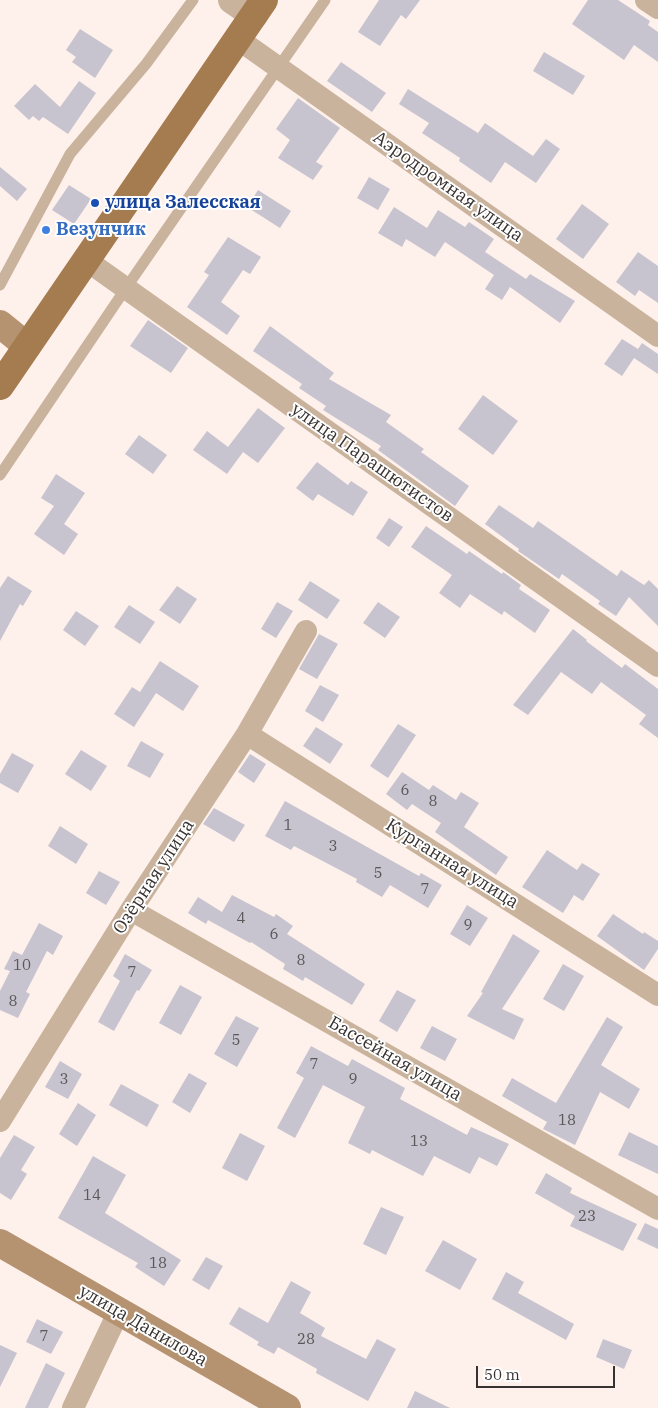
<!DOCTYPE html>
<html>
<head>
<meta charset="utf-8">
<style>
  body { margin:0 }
  #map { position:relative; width:658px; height:1408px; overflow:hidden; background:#fef0eb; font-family:"IBM Plex Serif",serif }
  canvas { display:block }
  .scale { position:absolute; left:476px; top:1366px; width:139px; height:22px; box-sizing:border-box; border:2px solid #373230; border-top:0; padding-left:6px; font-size:15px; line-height:18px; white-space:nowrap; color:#373230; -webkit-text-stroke:4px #fff; paint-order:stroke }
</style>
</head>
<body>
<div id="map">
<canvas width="658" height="1408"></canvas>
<div class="scale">50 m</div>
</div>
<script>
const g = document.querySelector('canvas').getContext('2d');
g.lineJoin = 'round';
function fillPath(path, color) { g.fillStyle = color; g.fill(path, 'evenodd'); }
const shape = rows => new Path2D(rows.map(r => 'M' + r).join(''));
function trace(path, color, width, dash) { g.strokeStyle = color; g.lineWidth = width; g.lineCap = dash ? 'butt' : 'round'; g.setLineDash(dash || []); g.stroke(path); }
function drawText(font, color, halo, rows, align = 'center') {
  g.font = font + ' "IBM Plex Serif",serif'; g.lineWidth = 4; g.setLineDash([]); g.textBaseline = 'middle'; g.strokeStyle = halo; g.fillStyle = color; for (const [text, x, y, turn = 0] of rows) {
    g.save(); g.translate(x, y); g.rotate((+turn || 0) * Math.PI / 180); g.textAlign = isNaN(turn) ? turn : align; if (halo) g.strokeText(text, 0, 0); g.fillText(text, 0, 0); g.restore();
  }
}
fillPath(shape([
  [379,0,420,0,406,19,401,15,380,46,358,32],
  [588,0,618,0,650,21,648,25,658,32,658,62,634,45,624,60,572,24],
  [80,29,113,50,95,78,72,62,76,57,66,50],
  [544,52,585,76,573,95,533,71],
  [341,62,386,93,372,112,327,81],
  [79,81,96,93,68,134,43,117,39,121,33,116,29,120,14,106,35,84,60,107],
  [408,89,478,133,485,123,533,156,546,139,560,149,536,183,505,162,491,183,459,161,460,158,422,133,429,123,399,104],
  [298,98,340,128,316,162,323,166,313,180,278,158,290,140,276,129],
  [0,167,27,189,17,201,0,186],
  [369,177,390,189,378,210,357,198],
  [69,185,91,199,74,224,52,210],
  [258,190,291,211,280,228,247,207],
  [582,204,609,224,583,259,556,239],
  [394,207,427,228,438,210,465,227,469,222,494,239,485,252,526,279,530,274,575,301,560,323,510,287,502,300,485,289,494,275,445,242,435,257,406,239,402,247,378,233],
  [228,237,261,257,250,274,243,270,221,302,240,316,227,335,187,307,209,275,204,272],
  [638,252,658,266,658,303,639,290,635,296,616,282],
  [148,320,188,348,171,373,130,346],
  [270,326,334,373,329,379,391,415,386,422,424,449,421,452,469,486,455,506,378,450,381,446,323,410,326,406,299,388,302,384,253,351],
  [622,339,638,349,642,343,658,354,658,374,634,358,622,376,604,364],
  [483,395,518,421,493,455,458,429],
  [258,408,285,428,258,463,243,452,227,474,193,450,207,431,228,447],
  [139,435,167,455,153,474,125,454],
  [317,462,348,485,351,481,368,492,353,516,318,494,313,501,296,488],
  [56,474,85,493,64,524,78,534,64,555,34,534,54,506,41,498],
  [499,505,533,528,538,521,617,576,621,570,644,585,649,580,658,589,658,626,629,597,616,616,598,604,600,601,562,574,559,579,518,551,519,549,485,524],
  [389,518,403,527,389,547,376,538],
  [426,526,467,554,469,551,502,574,503,572,521,585,519,589,550,610,535,633,504,611,502,615,470,594,460,608,439,593,452,575,411,547],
  [8,576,32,591,23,606,20,604,0,641,0,588],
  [310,581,340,600,327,619,298,600],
  [177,586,197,599,180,624,159,610],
  [277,602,293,611,276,638,261,629],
  [378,602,400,617,385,638,363,623],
  [129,605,155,622,140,644,114,627],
  [76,611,99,626,85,646,63,630],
  [573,629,587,640,586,641,622,668,625,664,658,689,658,738,639,724,646,715,601,682,592,694,561,672,528,715,513,705],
  [319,634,338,644,317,679,299,669],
  [160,661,199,686,183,711,156,693,134,727,114,714,132,687,140,692],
  [320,685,339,695,323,722,305,711],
  [398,724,416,735,388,778,370,766],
  [316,727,343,744,330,764,303,746],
  [141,741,164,754,150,778,127,766],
  [81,750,107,766,91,791,65,774],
  [12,753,34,765,18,793,0,783,0,774],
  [250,754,266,764,254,783,238,772],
  [402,772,429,790,433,785,456,800,461,792,479,803,464,827,508,857,496,875,435,832,441,823,412,804,407,810,386,794],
  [285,801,419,876,421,873,442,885,428,908,390,885,382,897,356,882,357,879,294,846,291,850,265,836],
  [214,808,245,825,234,842,203,824],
  [60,826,88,844,76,864,48,846],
  [547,850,577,870,582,863,600,874,583,901,574,895,563,913,522,887],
  [99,871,120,882,106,905,86,893],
  [232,895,274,917,276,914,293,926,287,934,365,984,352,1005,305,977,303,981,283,969,285,964,251,942,250,943,208,920,206,924,188,913,198,897,222,912],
  [467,905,488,918,470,946,450,934],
  [613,914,643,934,644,932,658,941,658,949,644,970,597,936],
  [39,923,63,936,53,955,47,951,26,992,30,994,18,1018,0,1010,0,991,10,971,4,969,13,951,22,955],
  [513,934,540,951,502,1009,524,1019,514,1040,467,1016,483,993,481,992],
  [125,954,152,970,139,991,137,990,114,1031,98,1022,120,981,113,976],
  [563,964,584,976,564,1011,543,999],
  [180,985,202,997,181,1035,159,1023],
  [397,990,416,1000,397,1032,379,1021],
  [236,1016,259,1028,237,1067,214,1054],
  [607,1017,623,1027,601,1065,640,1089,629,1109,600,1092,575,1145,543,1129,547,1122,502,1096,512,1078,556,1103],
  [432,1026,457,1039,445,1061,420,1048],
  [311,1046,348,1066,352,1059,405,1088,400,1099,467,1135,471,1127,509,1144,497,1166,479,1157,470,1174,434,1156,423,1176,372,1150,370,1154,348,1143,365,1107,323,1085,295,1138,277,1128,304,1078,296,1073],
  [60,1061,82,1074,68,1099,45,1087],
  [189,1073,207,1083,190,1113,172,1102],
  [121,1084,159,1105,147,1127,109,1105],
  [78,1103,96,1115,77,1146,59,1134],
  [629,1132,658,1146,658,1174,618,1155],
  [240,1133,265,1146,247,1181,222,1168],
  [14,1135,35,1147,21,1170,27,1174,11,1200,0,1193,0,1158],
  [93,1156,126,1175,105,1213,181,1260,164,1286,135,1267,138,1263,58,1218],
  [546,1173,572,1188,570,1193,637,1224,623,1251,570,1226,575,1216,535,1193],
  [381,1207,404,1217,386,1255,363,1244],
  [645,1223,658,1229,658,1249,637,1239],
  [443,1240,477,1259,460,1290,425,1271],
  [206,1257,223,1266,209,1290,192,1280],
  [506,1272,524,1282,518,1293,574,1324,566,1340,492,1299],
  [291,1281,311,1292,300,1313,325,1328,321,1336,366,1359,377,1339,396,1349,368,1401,316,1373,317,1369,278,1347,274,1354,257,1345,259,1342,229,1324,239,1307,268,1323],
  [37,1319,63,1332,51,1354,26,1342],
  [603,1339,632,1350,624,1369,596,1357],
  [0,1345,17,1353,0,1387],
  [46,1363,65,1373,48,1408,25,1408],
  [415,1391,450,1408,407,1408]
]), '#c7c4cf');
trace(shape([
  [0,285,70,154,146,64,193,0],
  [0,475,126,288,325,0]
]), '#cab39c', 11);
trace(shape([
  [646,0,658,8],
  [238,39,658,336],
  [86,260,658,666],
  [247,734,658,995],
  [131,910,658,1209],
  [0,1121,131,910,247,734,306,631],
  [73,1408,118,1313]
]), '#cab39c', 22);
trace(shape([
  [232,0,254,15]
]), '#cab39c', 28);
trace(shape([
  [0,324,27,346],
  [0,1243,287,1408]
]), '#b59370', 28);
trace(shape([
  [0,386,264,0]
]), '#a57b50', 28);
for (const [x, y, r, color] of [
  [95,203,5,"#1a4fb4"],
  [46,230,5,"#3f7fe0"]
]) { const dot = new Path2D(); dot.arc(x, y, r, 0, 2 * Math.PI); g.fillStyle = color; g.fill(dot); trace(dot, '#fff', 2); }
drawText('15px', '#5b5658', null, [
  ["6",405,791],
  ["8",433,802],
  ["1",288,826],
  ["3",333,847],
  ["5",378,874],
  ["7",425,890],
  ["4",241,919],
  ["9",468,926],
  ["6",274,935],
  ["8",301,961],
  ["10",22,966],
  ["7",132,973],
  ["8",13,1002],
  ["5",236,1041],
  ["7",314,1065],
  ["3",64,1080],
  ["9",353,1080],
  ["18",567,1121],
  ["13",419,1142],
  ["14",92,1196],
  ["23",587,1217],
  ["18",158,1264],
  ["7",44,1337],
  ["28",306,1340]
]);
drawText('18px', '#373230', '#fff', [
  ["Аэродромная улица",448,187,35],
  ["улица Парашютистов",372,463,35],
  ["Курганная улица",452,864,32],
  ["Озёрная улица",154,877,-57],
  ["Бассейная улица",395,1059,30],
  ["улица Данилова",143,1326,30]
]);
drawText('bold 18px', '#164399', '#fff', [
  ["улица Залесская",105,203]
], 'left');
drawText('bold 18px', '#366cbe', '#fff', [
  ["Везунчик",56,230]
], 'left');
</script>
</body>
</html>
